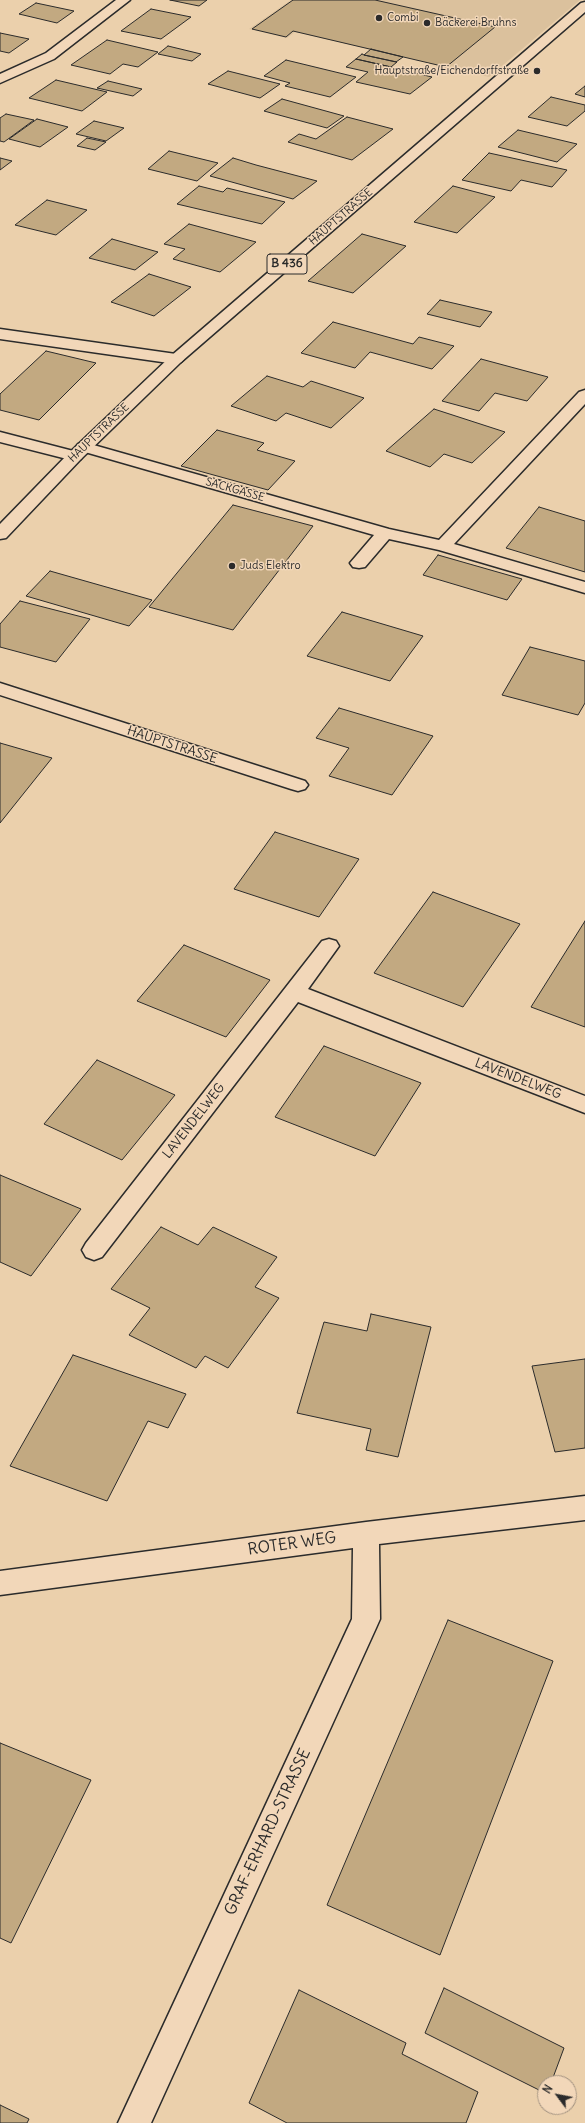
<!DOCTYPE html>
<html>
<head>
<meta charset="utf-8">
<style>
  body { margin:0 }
  #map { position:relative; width:585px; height:2123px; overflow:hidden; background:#ebd0ac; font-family:Delius,sans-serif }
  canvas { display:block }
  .north { position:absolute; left:537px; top:2075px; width:40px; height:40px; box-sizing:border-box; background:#f2d7b9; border:1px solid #a29280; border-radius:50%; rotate:302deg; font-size:11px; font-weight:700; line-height:16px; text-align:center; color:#2b2b2b }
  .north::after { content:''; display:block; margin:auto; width:14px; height:18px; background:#2b2b2b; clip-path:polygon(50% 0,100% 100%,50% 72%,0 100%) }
</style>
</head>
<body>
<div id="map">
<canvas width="585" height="2123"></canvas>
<div class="north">N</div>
</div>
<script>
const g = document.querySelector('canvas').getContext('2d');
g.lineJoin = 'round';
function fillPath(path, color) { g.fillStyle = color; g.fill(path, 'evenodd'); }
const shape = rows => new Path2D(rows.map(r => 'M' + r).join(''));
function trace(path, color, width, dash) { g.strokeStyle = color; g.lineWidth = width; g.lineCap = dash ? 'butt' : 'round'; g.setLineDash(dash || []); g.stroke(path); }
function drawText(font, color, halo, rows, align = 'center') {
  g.font = font + ' Delius,sans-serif'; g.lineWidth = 3; g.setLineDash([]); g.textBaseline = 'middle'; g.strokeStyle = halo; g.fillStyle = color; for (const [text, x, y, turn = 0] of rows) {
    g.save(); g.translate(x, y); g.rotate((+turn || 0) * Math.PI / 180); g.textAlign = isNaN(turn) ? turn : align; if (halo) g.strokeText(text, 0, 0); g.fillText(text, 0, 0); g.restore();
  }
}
fillPath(shape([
  [291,0,580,0,489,77,295,32,287,38,249,29]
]), '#dbc19d');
const building = shape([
  [170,0,207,0,199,6,170,0],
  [293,0,375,0,495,27,446,67,293,31,286,37,252,29,293,0],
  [36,3,74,11,57,23,19,14,36,3],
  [151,9,191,17,161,39,121,31,151,9],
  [0,33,29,39,9,53,0,51,0,33],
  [107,40,158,52,138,67,123,64,110,74,71,65,107,40],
  [168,46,201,54,192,61,158,54,168,46],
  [371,49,403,57,396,62,364,55,371,49],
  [362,54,364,55,397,62,391,67,356,59,362,54],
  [356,59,391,67,432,77,410,94,356,82,368,72,346,67,356,59],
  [286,60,356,77,330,97,285,86,290,83,264,76,286,60],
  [228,71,280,84,260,98,208,84,228,71],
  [56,80,107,92,82,111,29,98,56,80],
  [108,81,142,89,133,96,97,88,108,81],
  [585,86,585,97,575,94,585,86],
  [551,97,585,105,585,111,567,126,528,117,551,97],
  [282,99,344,116,327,128,264,111,282,99],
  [6,114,34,120,4,142,0,141,0,118,6,114],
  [347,117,393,129,352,160,288,142,299,134,316,139,347,117],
  [37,119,68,127,40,147,9,139,37,119],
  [94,121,124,128,106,141,76,134,94,121],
  [518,130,577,144,557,162,498,147,518,130],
  [87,138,106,142,95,150,77,146,87,138],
  [169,151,218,163,197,181,148,169,169,151],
  [489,153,567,170,552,187,521,180,511,191,462,180,489,153],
  [0,158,12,161,0,170,0,158],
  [233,158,256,165,317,181,293,199,210,176,233,158],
  [199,186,223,192,227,188,285,202,262,224,177,204,199,186],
  [453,186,495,197,457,233,414,222,453,186],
  [47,200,87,210,56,235,15,225,47,200],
  [189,224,256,242,220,272,173,259,185,249,164,244,189,224],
  [362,234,406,246,353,293,308,281,362,234],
  [112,239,158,252,135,270,89,258,112,239],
  [149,274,191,287,154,316,111,302,149,274],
  [440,300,492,312,480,327,427,314,440,300],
  [333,322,413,344,419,337,454,346,432,369,370,352,355,368,301,353,333,322],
  [46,351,96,363,39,420,0,410,0,394,46,351],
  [481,359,548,377,527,401,495,393,479,411,442,401,481,359],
  [267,376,303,387,311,381,364,398,331,428,286,413,276,421,231,406,267,376],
  [434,409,505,432,472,463,444,454,430,467,386,451,434,409],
  [217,430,264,443,257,450,295,461,268,490,181,466,217,430],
  [233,505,313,526,233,630,149,607,233,505],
  [539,507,585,521,585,572,506,548,539,507],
  [438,555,522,579,507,600,423,575,438,555],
  [50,571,152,600,129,626,26,596,50,571],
  [20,601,90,619,56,662,0,647,0,624,20,601],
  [342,612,423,636,390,681,307,656,342,612],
  [530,647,585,661,585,703,578,715,502,695,530,647],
  [339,708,433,736,392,795,329,776,349,748,316,738,339,708],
  [0,743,52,758,0,823,0,743],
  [275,832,359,859,319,917,234,889,275,832],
  [433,892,520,924,463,1007,374,973,433,892],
  [585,921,585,1027,531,1007,585,921],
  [184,945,270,980,226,1037,137,1001,184,945],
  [324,1046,421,1083,375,1156,275,1117,324,1046],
  [97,1060,175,1095,122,1160,44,1124,97,1060],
  [0,1175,81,1209,31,1276,0,1262,0,1175],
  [161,1227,198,1245,213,1227,277,1257,255,1287,279,1298,228,1368,205,1356,196,1368,129,1335,150,1308,111,1289,161,1227],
  [371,1314,431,1327,398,1457,366,1450,371,1429,297,1413,324,1322,367,1331,371,1314],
  [73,1355,186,1394,168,1428,148,1421,107,1501,10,1466,73,1355],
  [585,1359,585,1448,555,1452,532,1366,585,1359],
  [448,1620,553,1661,440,1955,327,1905,448,1620],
  [0,1743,91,1780,11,1943,0,1938,0,1743],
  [444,1988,564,2048,551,2083,545,2083,545,2093,425,2033,444,1988],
  [299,1990,406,2043,402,2054,478,2092,466,2123,287,2123,249,2103,299,1990],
  [0,2105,29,2119,27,2123,0,2123,0,2105]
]);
fillPath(building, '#c2a981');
trace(building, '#2b2b2b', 1);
const service = shape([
  [0,329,176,354,181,356,184,359,181,362,176,364,0,339,0,329],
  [0,432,81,453,83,456,81,459,75,461,0,442,0,432]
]);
const minor = shape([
  [116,0,130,0,54,59,0,83,0,74,46,53,116,0],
  [585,390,585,404,454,544,585,582,585,593,439,550,389,539,365,567,359,568,353,567,350,563,374,535,78,450,76,447,78,444,90,444,389,529,439,540,579,392,585,390],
  [0,683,305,781,308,785,305,789,298,791,291,789,0,695,0,683],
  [329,939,336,941,339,946,308,989,585,1096,585,1113,298,1002,102,1257,94,1260,86,1257,82,1250,86,1243,322,941,329,939],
  [585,1496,585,1520,379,1544,380,1619,376,1628,151,2123,118,2123,352,1619,353,1548,0,1595,0,1571,366,1522,585,1496]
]);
const primary = shape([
  [585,2,585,12,181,362,81,459,6,538,0,539,0,524,69,453,171,356,581,3,585,2]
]);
trace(service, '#2b2b2b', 3);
trace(minor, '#2b2b2b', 3);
trace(primary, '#2b2b2b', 3);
fillPath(service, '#f2d7b9');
fillPath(minor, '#f2d7b9');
fillPath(primary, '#f2d7b9');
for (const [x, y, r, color] of [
  [379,18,4,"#2b2b2b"],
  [427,23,4,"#2b2b2b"],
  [537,71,4,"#2b2b2b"],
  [232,566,4,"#2b2b2b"]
]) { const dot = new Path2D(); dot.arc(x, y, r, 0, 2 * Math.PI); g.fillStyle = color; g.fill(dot); trace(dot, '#f2d7b9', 1.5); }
drawText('11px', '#2b2b2b', '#f2d7b9', [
  ["Combi",387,18],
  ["Bäckerei Bruhns",435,23],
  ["Hauptstraße/Eichendorffstraße",529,71,"right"],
  ["Juds Elektro",240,566]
], 'left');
drawText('11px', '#2b2b2b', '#f2d7b9', [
  ["HAUPTSTRASSE",341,217,-41],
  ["HAUPTSTRASSE",99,433,-44],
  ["SACKGASSE",235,490,16]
]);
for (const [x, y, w] of [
  [287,264,40]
]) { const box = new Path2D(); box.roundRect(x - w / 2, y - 10, w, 20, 3); g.fillStyle = '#f2d7b9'; g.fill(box); trace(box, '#2b2b2b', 1); }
drawText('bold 12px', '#2b2b2b', null, [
  ["B 436",287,264]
]);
drawText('13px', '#2b2b2b', '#f2d7b9', [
  ["HAUPTSTRASSE",172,745,18],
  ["LAVENDELWEG",518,1079,21],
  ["LAVENDELWEG",194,1121,-52]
]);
drawText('16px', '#2b2b2b', '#f2d7b9', [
  ["ROTER WEG",292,1544,-8],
  ["GRAF-ERHARD-STRASSE",268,1832,-65]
]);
</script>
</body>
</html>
